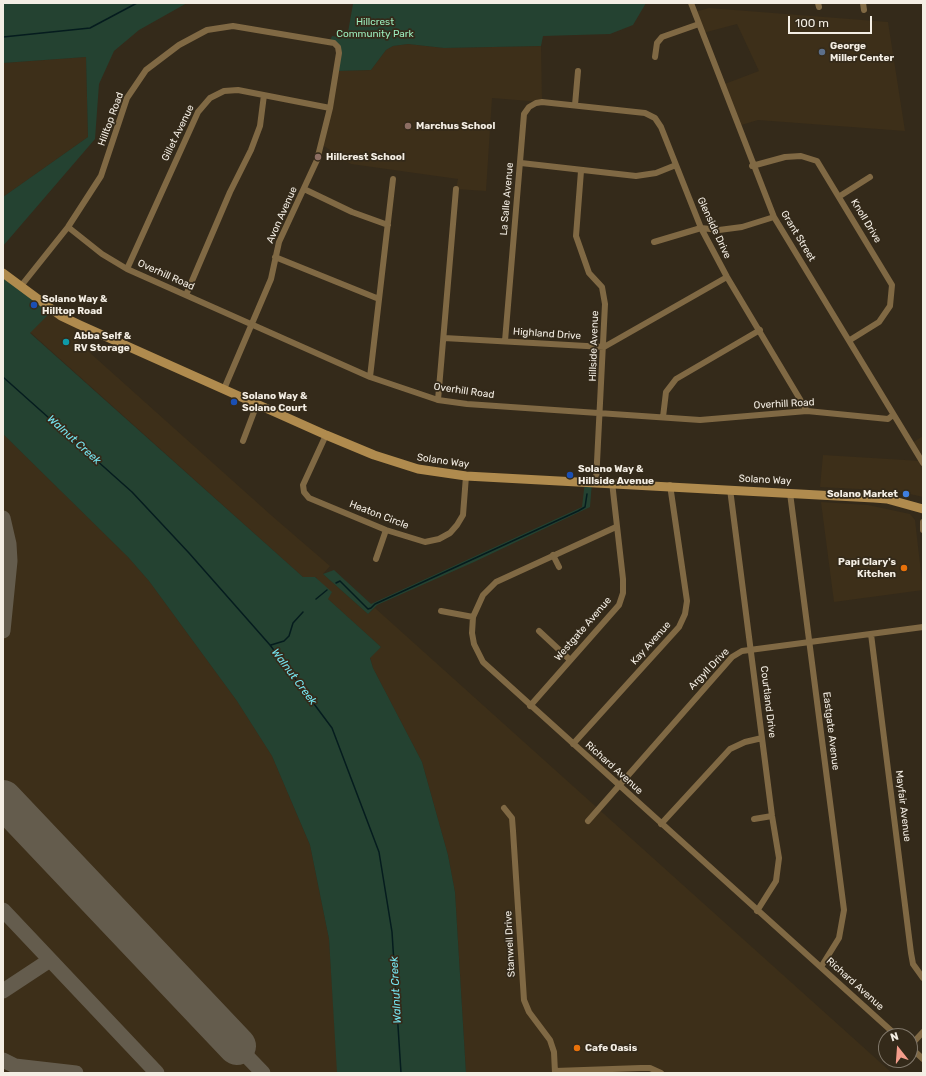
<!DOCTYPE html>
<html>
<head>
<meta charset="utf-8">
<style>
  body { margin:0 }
  #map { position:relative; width:926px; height:1076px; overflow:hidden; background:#342a1a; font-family:Rubik,sans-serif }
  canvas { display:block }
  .frame { position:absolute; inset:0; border:4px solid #f4eee4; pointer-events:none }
  .north { position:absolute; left:878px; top:1028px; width:40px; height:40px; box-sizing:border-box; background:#342a1a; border:1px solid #81786b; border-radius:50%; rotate:343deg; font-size:11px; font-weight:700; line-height:16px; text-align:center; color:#f4eee4 }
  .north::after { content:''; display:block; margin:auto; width:14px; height:18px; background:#f49d8c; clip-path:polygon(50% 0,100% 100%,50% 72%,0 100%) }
  .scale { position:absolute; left:788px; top:16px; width:84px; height:18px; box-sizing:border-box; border:2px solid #f4eee4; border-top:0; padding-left:5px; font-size:12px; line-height:14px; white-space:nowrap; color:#f4eee4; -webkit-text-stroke:3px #342a1a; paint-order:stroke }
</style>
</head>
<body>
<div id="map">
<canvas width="926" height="1076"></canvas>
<div class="frame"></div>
<div class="north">N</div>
<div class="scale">100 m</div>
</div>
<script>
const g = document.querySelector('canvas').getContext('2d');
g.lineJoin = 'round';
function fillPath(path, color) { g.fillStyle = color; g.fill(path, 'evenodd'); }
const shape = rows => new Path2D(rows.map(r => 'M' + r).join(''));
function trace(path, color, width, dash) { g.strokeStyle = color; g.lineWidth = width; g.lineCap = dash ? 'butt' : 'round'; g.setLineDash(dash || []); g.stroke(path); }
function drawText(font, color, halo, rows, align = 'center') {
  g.font = font + ' Rubik,sans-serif'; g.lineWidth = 3.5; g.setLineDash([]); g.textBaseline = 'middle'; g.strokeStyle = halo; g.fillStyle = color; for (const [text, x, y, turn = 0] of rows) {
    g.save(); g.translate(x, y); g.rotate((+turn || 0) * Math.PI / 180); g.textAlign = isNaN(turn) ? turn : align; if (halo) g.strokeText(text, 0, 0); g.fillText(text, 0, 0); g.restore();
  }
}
fillPath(shape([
  [709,8,888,22,905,131,758,120,738,126,722,85,759,71,737,24,703,33,695,12],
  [408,44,444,48,541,46,542,102,492,98,486,191,456,189,458,179,351,164,321,144,336,71,371,70,386,50,393,46],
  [86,57,88,137,3,197,3,63],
  [53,310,80,325,74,335,79,343,272,516,330,566,323,574,368,614,375,608,892,1073,466,1073,455,892,448,855,422,762,373,668,370,657,381,647,328,599,316,577,303,577,30,332],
  [3,434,128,557,149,581,237,701,272,756,310,845,329,939,338,1073,3,1073],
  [923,436,923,497,897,491,820,487,823,455,921,461,912,443],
  [821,502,868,505,910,514,915,520,923,590,834,602]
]), '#3d2f19');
fillPath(shape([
  [3,3,187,3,139,30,114,51,99,84,95,139,3,246,3,197,88,137,86,57,3,63],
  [341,3,646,3,633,25,610,34,543,36,541,46,444,48,408,44,393,46,386,50,371,70,336,71,339,53,330,41,332,36,347,38,353,4],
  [3,273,53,310,30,333,303,577,315,577,332,592,328,599,381,647,370,658,373,668,422,762,448,855,455,892,466,1073,337,1073,329,939,310,845,272,756,237,701,149,581,128,557,3,434],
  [585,481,592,482,590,507,474,562,377,605,368,614,323,574,334,570,371,604,582,507]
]), '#244231');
trace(shape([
  [3,37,90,28,137,3],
  [3,377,132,492,189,553,270,645,332,728,379,852,392,932,401,1073],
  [336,583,340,581,368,609,371,608,375,604,578,511,585,507,587,494],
  [316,599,327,590],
  [271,645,284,641,289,636,293,623,303,612]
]), '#051c1e', 1.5);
trace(shape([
  [3,518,9,544,10,561,3,631],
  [3,910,157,1073],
  [3,991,50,960],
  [237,1046,263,1073],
  [3,1060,15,1066,76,1073]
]), '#645c4d', 15);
trace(shape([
  [3,799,237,1046]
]), '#645c4d', 38);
trace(shape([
  [691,3,774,217,923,463],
  [818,3,819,7],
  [863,3,864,10],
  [655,57,657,43,662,37,699,24],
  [575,105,578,71],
  [521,163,636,176,656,173,676,165],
  [752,166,785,157,801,156,817,161,892,285,890,306,879,322,850,340],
  [581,171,576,236,589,273,602,287,605,304,596,482],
  [304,189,352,212,388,225],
  [840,196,870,177],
  [68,227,102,254,127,269,370,377,438,400,467,404,700,420,807,411,888,419,893,415],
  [654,242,701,228,719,230,742,227,774,217],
  [275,257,379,299],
  [127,269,198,112,210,98,224,91,238,90,330,108],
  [21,286,68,227,101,176,127,98,146,70,179,45,207,30,233,26,334,43,338,47,339,53,330,108,317,160,279,242,271,279,224,389],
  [186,295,230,192,251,150,260,126,264,95],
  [444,338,604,347,727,277],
  [505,341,524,114,529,107,536,103,542,102,645,113,655,118,661,127,701,228,727,277,807,411],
  [370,377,393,179],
  [438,400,456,189],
  [663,417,666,392,676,379,760,330],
  [326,435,303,485,304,492,309,498,386,530,425,542,439,539,450,533,457,525,463,515,466,476],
  [243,441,257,404],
  [730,489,772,816,779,858,776,881,757,911],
  [790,493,844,910,839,938,821,967],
  [923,522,923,530],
  [616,527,496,582,483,595,473,617,472,633,474,644,483,662,897,1036],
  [553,555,559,567],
  [376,559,386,530],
  [441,611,473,617],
  [539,631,569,659],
  [871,634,911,953,913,964,923,978],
  [530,706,619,605,623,593,623,579,612,482],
  [573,744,679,627,685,614,687,601,670,485],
  [504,808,512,818,513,831,524,1000,529,1012,550,1040,554,1052,555,1073],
  [754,819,772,816],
  [588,821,732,657,742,651,923,627],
  [661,824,730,749,745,742,762,738],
  [910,1046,923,1032],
  [910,1047,923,1059],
  [555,1071,641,1068,650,1068,661,1073]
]), '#806944', 6);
trace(shape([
  [3,273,61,316,80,325,326,435,374,455,418,469,466,476,874,498,887,499,923,509]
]), '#b08b4e', 9);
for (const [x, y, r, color] of [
  [822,52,4,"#5c6f8a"],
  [408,126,4,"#8d6e63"],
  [318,157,4,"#8d6e63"],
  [34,305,4,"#1a4fb4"],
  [66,342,4,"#0f9aa8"],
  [234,402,4,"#1a4fb4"],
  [570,475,4,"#1a4fb4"],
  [906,494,4,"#3f7fe0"],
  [904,568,4,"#e8710a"],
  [577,1048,4,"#e8710a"]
]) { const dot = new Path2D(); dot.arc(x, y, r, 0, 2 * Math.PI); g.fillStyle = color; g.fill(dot); trace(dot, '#342a1a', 1.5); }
drawText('10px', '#9becbc', '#342a1a', [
  ["Hillcrest",375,22],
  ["Community Park",375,34]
]);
drawText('bold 10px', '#f4eee4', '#342a1a', [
  ["George",830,46],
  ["Miller Center",830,58],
  ["Marchus School",416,126],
  ["Hillcrest School",326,157],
  ["Solano Way &",42,299],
  ["Hilltop Road",42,311],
  ["Abba Self &",74,336],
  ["RV Storage",74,348],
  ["Solano Way &",242,396],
  ["Solano Court",242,408],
  ["Solano Way &",578,469],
  ["Hillside Avenue",578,481],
  ["Solano Market",898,494,"right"],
  ["Papi Clary's",896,562,"right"],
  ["Kitchen",896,574,"right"],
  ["Cafe Oasis",585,1048]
], 'left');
drawText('10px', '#f4eee4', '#342a1a', [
  ["Hilltop Road",111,119,-70],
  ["Gillet Avenue",178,133,-64],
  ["La Salle Avenue",507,199,-85],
  ["Avon Avenue",282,215,-66],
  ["Knoll Drive",866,221,59],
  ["Glenside Drive",714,228,65],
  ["Grant Street",798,236,59],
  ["Overhill Road",166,275,24],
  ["Highland Drive",547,334,4],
  ["Hillside Avenue",594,346,-88],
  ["Overhill Road",464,391,8],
  ["Overhill Road",784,404,-3],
  ["Solano Way",443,461,8],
  ["Solano Way",765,480,3],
  ["Heaton Circle",379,515,21],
  ["Westgate Avenue",583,629,-49],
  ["Kay Avenue",651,643,-48],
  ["Argyll Drive",709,669,-46],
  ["Courtland Drive",768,702,83],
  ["Eastgate Avenue",831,731,83],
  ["Richard Avenue",614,768,42],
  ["Mayfair Avenue",903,806,83],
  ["Stanwell Drive",510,944,-93],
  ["Richard Avenue",855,984,42]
]);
drawText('italic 11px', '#76e6f1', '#342a1a', [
  ["Walnut Creek",74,440,42],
  ["Walnut Creek",294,677,53],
  ["Walnut Creek",396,990,-93]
]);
</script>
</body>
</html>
